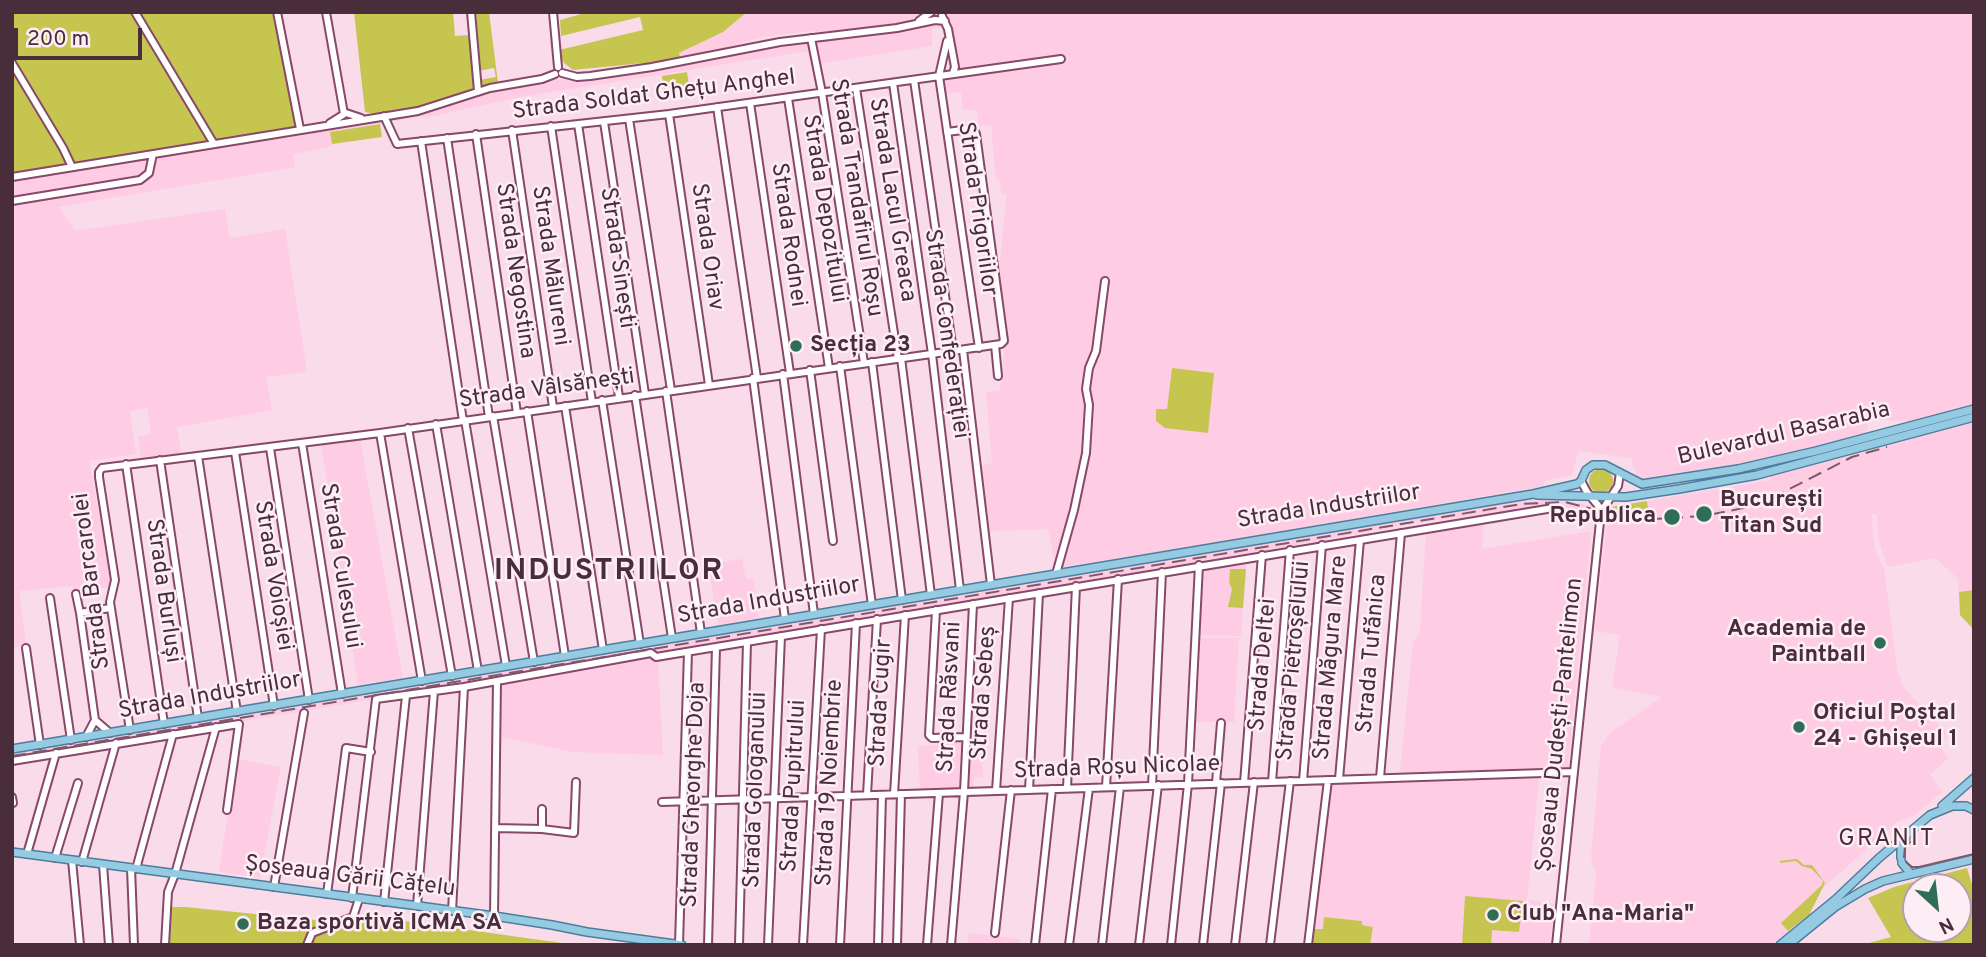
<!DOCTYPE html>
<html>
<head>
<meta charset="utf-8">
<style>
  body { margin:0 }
  #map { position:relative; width:1986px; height:957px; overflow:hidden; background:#f9dbe9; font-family:Overpass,sans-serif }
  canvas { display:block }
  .frame { position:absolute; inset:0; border:14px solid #492d3b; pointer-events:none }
  .north { position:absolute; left:1902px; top:873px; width:70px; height:70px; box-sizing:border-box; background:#fdedf4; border:2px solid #b5a0aa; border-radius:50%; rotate:153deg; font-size:19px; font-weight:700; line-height:28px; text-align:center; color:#492d3b }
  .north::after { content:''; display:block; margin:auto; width:24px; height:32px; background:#306d58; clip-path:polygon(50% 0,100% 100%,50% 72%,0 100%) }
  .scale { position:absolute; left:14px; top:28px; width:128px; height:32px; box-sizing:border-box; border:4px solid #492d3b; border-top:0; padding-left:9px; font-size:21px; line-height:24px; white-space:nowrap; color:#492d3b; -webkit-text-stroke:5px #fdedf4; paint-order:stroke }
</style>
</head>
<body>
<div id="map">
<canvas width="1986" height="957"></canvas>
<div class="frame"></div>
<div class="north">N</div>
<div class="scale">200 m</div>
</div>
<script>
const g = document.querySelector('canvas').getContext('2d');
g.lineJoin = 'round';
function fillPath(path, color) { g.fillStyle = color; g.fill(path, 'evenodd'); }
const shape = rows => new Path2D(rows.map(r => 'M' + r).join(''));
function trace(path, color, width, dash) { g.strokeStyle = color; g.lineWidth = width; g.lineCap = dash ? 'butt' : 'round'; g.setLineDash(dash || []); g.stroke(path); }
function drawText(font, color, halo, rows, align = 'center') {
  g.font = font + ' Overpass,sans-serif'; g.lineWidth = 5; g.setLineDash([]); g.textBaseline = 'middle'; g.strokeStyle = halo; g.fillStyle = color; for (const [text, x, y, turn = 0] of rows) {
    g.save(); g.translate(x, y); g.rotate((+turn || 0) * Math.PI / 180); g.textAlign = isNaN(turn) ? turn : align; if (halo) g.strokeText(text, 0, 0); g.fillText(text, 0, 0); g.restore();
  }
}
fillPath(shape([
  [747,12,1974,12,1974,404,1911,421,1869,419,1865,436,1745,464,1638,481,1631,458,1578,451,1572,475,1544,481,1543,486,1208,544,1056,568,1048,529,989,531,980,466,992,463,986,392,1000,391,1005,342,996,261,1000,260,1007,194,1002,194,999,179,996,179,991,125,978,126,977,110,962,110,961,92,946,94,945,78,959,75,952,26,932,29,932,46,811,65,808,51,520,97,425,118,422,116,331,132,332,146,293,154,295,167,58,207,75,231,225,209,230,238,285,229,307,372,266,377,272,410,177,427,181,453,141,458,138,437,151,434,147,408,130,411,136,454,89,461,112,583,109,587,74,592,72,586,19,591,26,645,12,648,12,174,365,115,367,121,426,111,477,93,503,87,615,72,641,71,822,39,817,32,810,31,762,37,681,60,679,53,723,32],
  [1974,423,1974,590,1959,592,1958,579,1936,558,1889,567,1886,564,1878,537,1877,515,1872,514,1874,542,1877,554,1884,568,1897,669,1904,688,1947,734,1941,747,1948,758,1930,775,1942,792,1913,816,1897,822,1783,924,1789,932,1772,945,1589,945,1596,873,1591,858,1601,746,1610,733,1662,697,1612,687,1620,635,1595,631,1608,513,1649,515,1647,501,1770,480,1770,475,1885,441],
  [360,439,403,678,358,685,321,443],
  [1557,499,1593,506,1594,514,1558,506,1427,521,1163,569,654,654,651,657,652,662,658,661,663,755,573,752,501,737,499,678,12,760,12,754,1427,515,1511,502],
  [1484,522,1482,549,1591,531,1568,767,1540,768,1527,900,1554,904,1550,945,1370,945,1373,927,1361,925,1361,921,1325,917,1323,930,1314,929,1332,782,1399,780,1413,642,1420,631,1426,533],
  [742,559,746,579,753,578,759,618,718,625,708,564],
  [1246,562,1241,636,1197,635,1200,568],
  [1197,638,1239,638,1234,722,1192,722],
  [967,741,967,747,982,747,983,777,974,777,974,789,920,791,918,746,941,745,941,742],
  [236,759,281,767,260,877,219,872],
  [969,933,1020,939,1020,945,968,945]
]), '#fecde4');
fillPath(shape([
  [12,12,278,12,298,126,12,174],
  [354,12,453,12,455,36,471,35,476,88,425,106,375,114,365,112],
  [473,12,489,12,498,83,481,87,479,83,479,80,496,77,494,68,478,71],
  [589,12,747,12,723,32,679,53,681,60,650,66,644,63,573,70,563,62,559,50,643,30,640,17,561,36,560,20],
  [687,72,689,85,664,89,662,76],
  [380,124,382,137,332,144,330,132],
  [1172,368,1214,373,1208,433,1165,428,1156,421,1156,409,1167,409],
  '1589 481a12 12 0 1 1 24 0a12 12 0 1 1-24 0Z',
  [1647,501,1649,516,1608,513,1611,507],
  [1230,569,1246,569,1243,608,1228,607,1232,589,1229,583],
  [1974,590,1974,630,1960,615,1959,592],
  [1797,859,1804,865,1812,865,1825,883,1809,915,1788,931,1781,923,1822,885,1823,881,1812,869,1802,866,1796,861,1780,863,1780,861],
  [1967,868,1974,891,1974,945,1862,945,1891,937,1868,898,1894,887],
  [1916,887,1958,887,1958,929,1916,929],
  [1465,896,1523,901,1519,932,1492,930,1491,945,1462,945],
  [170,907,185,907,316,920,315,929,307,934,305,945,169,945],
  [362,915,576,945,312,945,313,939,319,933,352,923],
  [1324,917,1362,921,1362,925,1373,927,1370,945,1312,945,1314,929,1323,929]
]), '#c6c550');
const minor = shape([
  [135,12,214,144],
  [277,12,300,129],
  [326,12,344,114],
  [471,12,478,91],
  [553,12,558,67],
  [942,16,948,29,955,67,953,73],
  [919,21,931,12],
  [811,38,822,93,864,363],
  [12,63,63,148,72,167],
  [562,73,577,77,590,76,652,67,780,42,897,28,935,20,945,21],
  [939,76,979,348],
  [939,76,947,41],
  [914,80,953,351],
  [893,83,932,354,960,590],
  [856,88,898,359],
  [788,98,829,368],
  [750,103,790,373],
  [717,107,757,378],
  [669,114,709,385],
  [384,116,397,144,669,114,1061,59],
  [629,119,671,390],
  [604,122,645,394],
  [330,123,346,113,361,118],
  [578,124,619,397],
  [551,126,592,402],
  [512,130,553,407],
  [476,134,517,413],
  [447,138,489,417],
  [421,141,463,421],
  [12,177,418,111,490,88,542,79,555,74],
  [12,201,140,180,149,173,153,154],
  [995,345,998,376],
  [963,350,991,585],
  [901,358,931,595],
  [872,362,902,600],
  [840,366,872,605],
  [810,370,833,541],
  [783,374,814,614],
  [753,378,785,619],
  [666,391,701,633],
  [635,395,672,638],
  [602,400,640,644],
  [565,406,603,650],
  [527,411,565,656],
  [493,416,534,662],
  [465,420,506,666],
  [436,424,478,671],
  [408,428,452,676],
  [380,433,422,681],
  [302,443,342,694],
  [270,448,309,700],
  [235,452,274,706],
  [198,456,237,712],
  [160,460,198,718],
  [126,464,164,724],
  [1581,481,1587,492,1601,509],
  [1056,574,1074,510,1086,453,1089,405,1086,389,1089,368,1096,351,1105,281],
  [76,594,80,613],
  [50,598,71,740],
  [936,610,929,735,932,738,966,737],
  [26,648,40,745],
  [95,720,110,733],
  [130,730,110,602,115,580,99,477,99,472,102,468,380,433,1001,344,1004,341,976,134,974,130,970,129,947,132],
  [86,737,95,720,80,613,110,608],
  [12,761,239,724,227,810],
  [1380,778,1401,533],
  [1339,779,1360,540],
  [1303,781,1322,545],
  [1272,782,1290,550],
  [1216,783,1221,723],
  [1244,783,1262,555],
  [1152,786,1162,572],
  [1106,787,1118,579],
  [1067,788,1076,586],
  [1029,790,1039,593],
  [996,791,1009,598],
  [894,794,905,615],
  [867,795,877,619],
  [12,797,13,803],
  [662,802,1574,772],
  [542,809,542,829],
  [495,828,542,829,574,833,576,782],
  [27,854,56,753],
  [55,858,78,783],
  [72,860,80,945],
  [82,862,116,743],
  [103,865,109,945],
  [131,868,134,945],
  [136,869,173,734],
  [274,887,304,713],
  [327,894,346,748,371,752],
  [352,898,376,699,464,687,651,653,656,657,1553,508],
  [384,902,406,696],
  [417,906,434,691],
  [452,911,464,687],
  [494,916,497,681],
  [995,933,1011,790],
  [679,944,688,652],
  [165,945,168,892,175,874,216,727],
  [307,945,312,933,353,917,359,899],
  [708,945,716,647],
  [739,945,747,642],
  [768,945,781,636],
  [803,945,821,629],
  [840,945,856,623],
  [878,945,882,795],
  [897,945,901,794],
  [927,945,939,793],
  [951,945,964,792,973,604],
  [1035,945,1052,789],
  [1069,945,1089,788],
  [1102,945,1120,787],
  [1139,945,1158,785],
  [1171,945,1188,784,1199,565],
  [1203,945,1221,783],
  [1235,945,1254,782],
  [1270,945,1290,781],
  [1308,945,1328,780],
  [1556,945,1601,512,1618,486,1620,473]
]);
const major = shape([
  [1537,495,1626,497,1679,489,1757,475,1974,417],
  [12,749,1533,494,1577,484,1581,481,1586,470,1593,465,1605,465,1642,484,1738,469,1816,451,1974,409],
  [1942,806,1974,778],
  [12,852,494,916,552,925,587,932,682,945],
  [1901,858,1901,848,1906,837],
  [1902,863,1911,874],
  [1780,945,1836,899,1879,858,1930,815,1952,806,1966,806,1974,810],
  [1788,945,1835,907,1865,889,1883,881,1974,859]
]);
trace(minor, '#874869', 10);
trace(major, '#4c7e9c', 10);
trace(minor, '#fff', 6);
trace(major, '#94cbe3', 7);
trace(shape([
  [1904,857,1905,847,1917,836],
  [1906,862,1912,867,1919,867,1974,854]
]), '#795c6a', 2);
trace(shape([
  [12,756,1521,504,1565,502,1619,516,1654,519,1704,516,1758,505,1852,457,1887,447]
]), '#795c6a', 2, [14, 7]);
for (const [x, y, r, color] of [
  [796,346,7,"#306d58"],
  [1704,514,9,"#306d58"],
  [1672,517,9,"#306d58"],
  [1880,643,7,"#306d58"],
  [1799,727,7,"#306d58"],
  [1493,915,7,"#306d58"],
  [243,924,7,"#306d58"]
]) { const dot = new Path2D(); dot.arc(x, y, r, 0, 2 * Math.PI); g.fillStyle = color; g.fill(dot); trace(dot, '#fdedf4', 2.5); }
drawText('23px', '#492d3b', '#fdedf4', [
  ["Strada Soldat Ghețu Anghel",654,96,-7],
  ["Strada Trandafirul Roșu",855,198,81],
  ["Strada Lacul Greaca",891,200,81],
  ["Strada Depozitului",823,209,81],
  ["Strada Prigoriilor",976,209,82],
  ["Strada Rodnei",787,235,82],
  ["Strada Oriav",706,247,82],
  ["Strada Sinești",616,258,82],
  ["Strada Mălureni",549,266,82],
  ["Strada Negostina",514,271,82],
  ["Strada Confederației",945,334,82],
  ["Strada Vâlsănești",547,390,-8],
  ["Bulevardul Basarabia",1784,435,-13],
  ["Strada Industriilor",1329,508,-9],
  ["Strada Culesului",339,566,81],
  ["Strada Voioșiei",272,576,81],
  ["Strada Barcarolei",93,581,-97],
  ["Strada Burluși",162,591,82],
  ["Strada Industriilor",769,602,-10],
  ["Strada Tufănica",1373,654,-85],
  ["Strada Măgura Mare",1332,658,-85],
  ["Strada Pietroșelului",1295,661,-85],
  ["Strada Deltei",1264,665,-85],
  ["Strada Sebeș",985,693,-86],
  ["Strada Industriilor",210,697,-10],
  ["Strada Răsvani",951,697,-87],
  ["Strada Cugir",882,703,-87],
  ["Șoseaua Dudești-Pantelimon",1561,725,-84],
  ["Strada Roșu Nicolae",1117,769,-2],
  ["Strada 19 Noiembrie",831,783,-87],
  ["Strada Pupitrului",795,786,-87],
  ["Strada Gologanului",757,790,-88],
  ["Strada Gheorghe Doja",695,795,-88],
  ["Șoseaua Gării Cățelu",350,878,7]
]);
drawText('bold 23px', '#492d3b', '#fdedf4', [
  ["Secția 23",810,346],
  ["București",1720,501],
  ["Titan Sud",1720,527],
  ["Republica",1656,517,"right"],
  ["Academia de",1866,630,"right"],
  ["Paintball",1866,656,"right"],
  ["Oficiul Poștal",1813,714],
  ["24 - Ghișeul 1",1813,740],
  ["Club \"Ana-Maria\"",1507,915],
  ["Baza sportivă ICMA SA",257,924]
], 'left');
g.letterSpacing = '2px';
drawText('24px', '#492d3b', '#fdedf4', [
  ["GRANIT",1887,840]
]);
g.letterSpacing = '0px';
g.letterSpacing = '2px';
drawText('bold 30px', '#492d3b', '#fdedf4', [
  ["INDUSTRIILOR",609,573]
]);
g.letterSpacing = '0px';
</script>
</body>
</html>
